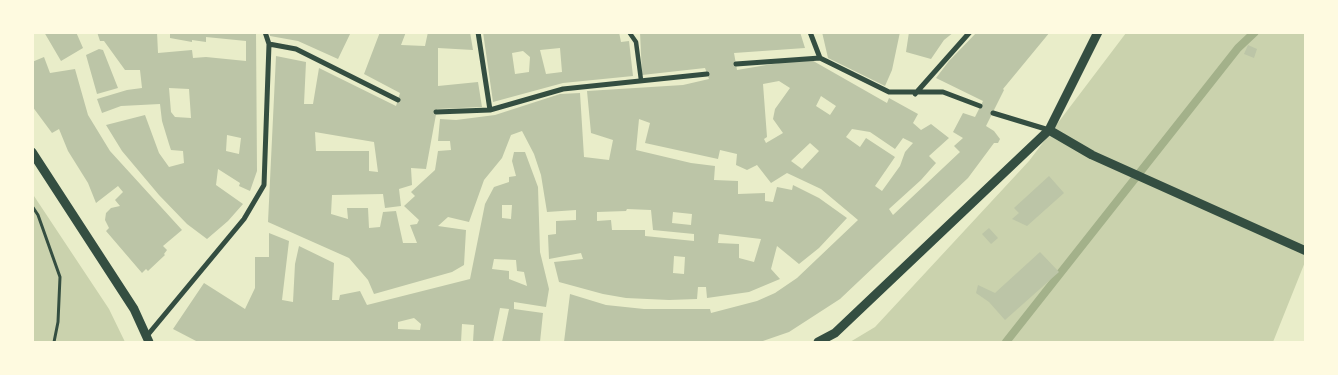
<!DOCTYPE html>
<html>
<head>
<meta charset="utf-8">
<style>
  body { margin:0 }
  #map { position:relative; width:1338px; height:375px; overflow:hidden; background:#e9edc9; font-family:Commissioner,sans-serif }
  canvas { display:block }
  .frame { position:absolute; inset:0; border:34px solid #fefae0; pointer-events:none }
</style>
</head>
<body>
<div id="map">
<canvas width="1338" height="375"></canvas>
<div class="frame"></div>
</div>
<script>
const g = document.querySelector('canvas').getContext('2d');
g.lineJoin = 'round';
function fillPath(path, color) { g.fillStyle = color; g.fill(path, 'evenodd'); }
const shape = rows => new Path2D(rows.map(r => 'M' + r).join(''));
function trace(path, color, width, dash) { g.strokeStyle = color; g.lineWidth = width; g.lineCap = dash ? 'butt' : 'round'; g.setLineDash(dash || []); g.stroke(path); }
fillPath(shape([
  [1126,33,1305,33,1305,262,1273,342,850,342,875,327,1029,161],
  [32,193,109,309,125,342,33,342]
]), '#cad2ad');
trace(shape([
  [1006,342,1238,48,1255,32]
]), '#a3b18a', 8);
fillPath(shape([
  [44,32,76,32,83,48,61,61],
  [97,32,157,32,158,53,192,50,193,58,206,57,246,61,246,41,206,37,206,42,192,40,192,42,170,38,170,32,256,32,257,171,250,191,239,186,240,183,218,169,216,185,243,204,228,221,207,239,187,224,159,195,122,151,106,125,145,115,159,153,169,167,184,163,183,151,171,150,169,144,162,121,160,104,121,106,102,113,97,99,127,90,142,88,140,70,125,70,104,41,100,41],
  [169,88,189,89,191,118,175,117,171,112],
  [227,135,241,138,239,154,226,151],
  [269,32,351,32,338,59,298,41,270,36],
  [380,32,406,32,401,45,425,46,428,32,470,32,473,50,438,48,438,86,478,82,482,107,437,109,426,169,411,168,412,185,399,189,401,206,385,208,383,194,332,195,331,214,348,219,347,208,368,208,369,228,380,227,383,212,396,211,403,243,417,243,410,225,417,224,419,220,404,206,415,196,411,192,435,170,438,151,451,150,450,141,438,141,440,119,456,120,495,115,560,94,580,93,584,157,609,160,613,140,591,133,587,91,683,85,709,79,705,68,642,75,640,32,800,32,805,48,734,53,737,70,808,58,887,103,889,98,918,114,913,123,921,130,931,124,949,138,929,156,936,163,921,180,889,209,893,215,960,152,954,146,963,138,953,132,963,113,975,117,983,101,936,78,949,61,977,32,1050,32,1003,89,1004,90,986,126,994,131,1000,139,998,143,994,143,968,178,840,299,789,332,760,342,564,342,570,294,606,305,644,309,710,309,711,313,757,301,775,293,797,278,858,220,821,189,787,173,771,183,757,165,747,170,736,165,737,154,720,150,718,159,645,143,650,123,639,119,636,150,691,163,715,166,714,180,738,181,738,194,765,193,765,201,773,202,777,187,792,190,793,185,819,198,847,218,819,248,799,264,777,246,771,269,780,279,749,292,707,298,706,287,698,287,697,299,669,300,626,298,603,294,559,282,554,262,583,259,581,253,549,259,548,235,556,234,556,221,576,220,576,210,547,212,541,175,534,154,522,131,511,135,502,158,484,180,469,222,448,217,438,226,466,230,464,265,452,272,374,294,368,280,349,258,268,222,276,56,306,62,304,104,313,104,319,68,396,106,400,93,364,74],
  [779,81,790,88,775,109,773,119,783,133,766,143,764,139,767,137,763,84],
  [821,96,836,106,830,115,816,106],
  [852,129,870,132,895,149,903,138,913,143,905,152,900,166,882,191,875,186,895,157,866,138,860,147,846,137],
  [315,132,374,142,378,172,369,171,369,151,316,151],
  [810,143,819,151,802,169,791,161],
  [627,209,651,210,653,230,694,234,694,241,645,236,645,230,612,230,611,220,597,221,597,212,626,211],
  [673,212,692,214,691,225,672,223],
  [719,234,761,239,754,262,739,258,739,244,718,243],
  [674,256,685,257,684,274,673,273],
  [483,32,619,32,621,42,629,41,633,76,563,83,493,102],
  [560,48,562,72,546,74,540,50],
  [523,51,530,57,529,72,515,74,512,53],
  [822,32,900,32,892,70,885,86,828,58],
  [909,32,954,32,944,40,931,59,906,52],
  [1248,45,1257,49,1254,58,1244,54],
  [99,49,103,50,118,88,97,94,86,55],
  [44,57,50,73,75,69,88,115,110,151,182,230,163,246,167,250,164,254,165,255,148,271,146,269,142,273,106,231,109,228,105,220,106,213,111,208,120,206,115,200,123,192,118,186,96,203,88,183,68,151,59,129,52,133,32,106,32,62],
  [514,152,525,152,538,187,540,252,549,289,546,307,514,302,514,309,543,313,540,342,502,342,509,309,500,308,493,342,473,342,474,325,462,324,461,342,198,342,173,329,204,283,245,309,255,288,255,257,269,257,269,233,289,241,282,300,293,302,295,264,299,246,334,263,332,300,339,300,340,295,360,291,367,305,470,279,485,204,494,187,509,182,509,177,516,176,512,161],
  [502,205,512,205,511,219,502,218],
  [494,259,516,260,517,271,524,272,527,286,509,279,509,271,492,269],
  [414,318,421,324,420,330,398,329,398,322],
  [1049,176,1064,193,1027,226,1012,219,1019,213,1014,208],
  [989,228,998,238,991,244,982,234],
  [1040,252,1059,272,1005,320,989,302,976,293,978,285,995,293]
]), '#bcc5a7');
trace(shape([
  [32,206,38,215,60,277,58,322,54,342]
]), '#344e41', 3);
trace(shape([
  [629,32,636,42,641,80]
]), '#344e41', 4.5);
trace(shape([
  [478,32,490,110],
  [810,32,820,58],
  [269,44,296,49,398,100],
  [736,64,820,58,889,92,943,92,980,106],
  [915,94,970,32],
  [436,112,490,110,563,89,707,74],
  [993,113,1049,130],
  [146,337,244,219,264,185,269,44,265,32]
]), '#344e41', 5);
trace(shape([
  [1049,130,1092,155,1306,251],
  [32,152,134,309,149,342],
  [818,342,835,333,1049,130,1098,32]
]), '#344e41', 9);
</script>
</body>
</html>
